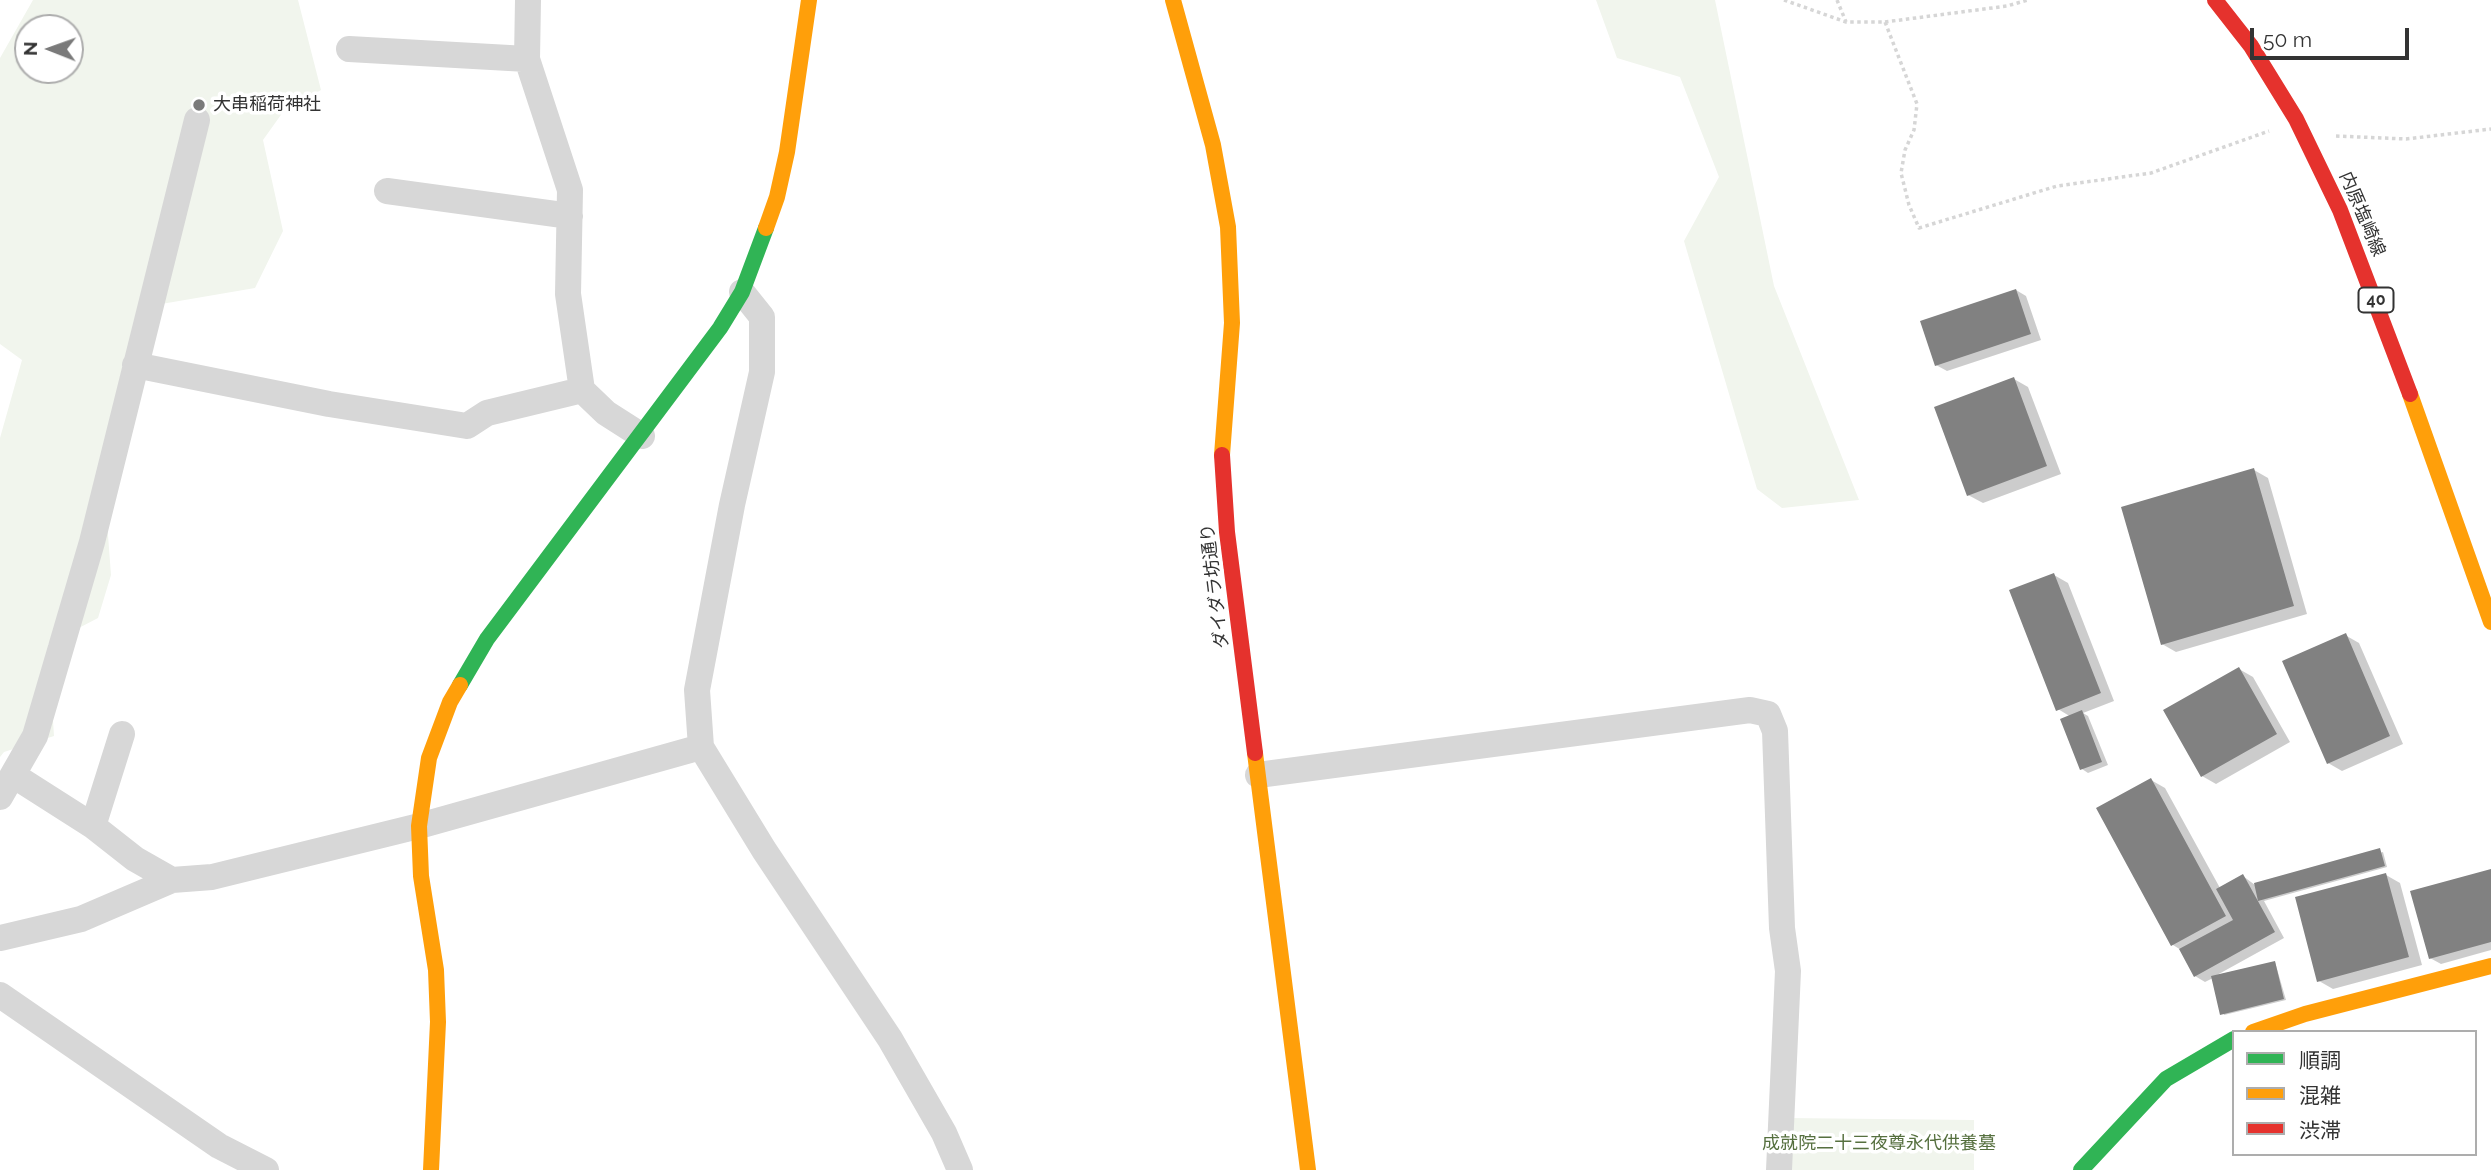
<!DOCTYPE html>
<html>
<head>
<meta charset="utf-8">
<style>
  body { margin:0 }
  #map { position:relative; width:2491px; height:1170px; overflow:hidden; background:#fff; font-family:Raleway,"Noto Sans JP",sans-serif }
  canvas { display:block }
  .legend { position:absolute; left:2232px; top:1030px; width:245px; height:126px; box-sizing:border-box; background:#fff; border:2px solid #adadad; margin:0; padding:9px 12px; list-style:none; font-size:21px; color:#333 }
  .legend li { display:flex; align-items:center; gap:14px; height:35px }
  .legend b { width:35px; border:2px solid #adadad }
  .north { position:absolute; left:14px; top:14px; width:70px; height:70px; box-sizing:border-box; background:#fff; border:2px solid #adadad; border-radius:50%; rotate:271deg; font-size:19px; font-weight:700; line-height:28px; text-align:center; color:#333 }
  .north::after { content:''; display:block; margin:auto; width:24px; height:32px; background:#7a7a7a; clip-path:polygon(50% 0,100% 100%,50% 72%,0 100%) }
  .scale { position:absolute; left:2250px; top:28px; width:159px; height:32px; box-sizing:border-box; border:4px solid #333; border-top:0; padding-left:9px; font-size:21px; line-height:24px; white-space:nowrap; color:#333; -webkit-text-stroke:5px #fff; paint-order:stroke }
</style>
</head>
<body>
<div id="map">
<canvas width="2491" height="1170"></canvas>
<ul class="legend">
<li><b style="height:9px;background:#30b455"></b>順調</li>
<li><b style="height:9px;background:#ff9f0a"></b>混雑</li>
<li><b style="height:9px;background:#e5322d"></b>渋滞</li>
</ul>
<div class="north">N</div>
<div class="scale">50 m</div>
</div>
<script>
const g = document.querySelector('canvas').getContext('2d');
g.lineJoin = 'round';
function fillPath(path, color) { g.fillStyle = color; g.fill(path, 'evenodd'); }
const shape = rows => new Path2D(rows.map(r => 'M' + r).join(''));
function trace(path, color, width, dash) { g.strokeStyle = color; g.lineWidth = width; g.lineCap = dash ? 'butt' : 'round'; g.setLineDash(dash || []); g.stroke(path); }
function drawText(font, color, halo, rows, align = 'center') {
  g.font = font + ' Raleway,"Noto Sans JP",sans-serif'; g.lineWidth = 7; g.setLineDash([]); g.textBaseline = 'middle'; g.strokeStyle = halo; g.fillStyle = color; for (const [text, x, y, turn = 0] of rows) {
    g.save(); g.translate(x, y); g.rotate((+turn || 0) * Math.PI / 180); g.textAlign = isNaN(turn) ? turn : align; if (halo) g.strokeText(text, 0, 0); g.fillText(text, 0, 0); g.restore();
  }
}
fillPath(shape([
  [33,0,298,0,321,90,283,112,263,140,283,231,255,288,138,308,102,455,111,575,98,618,48,644,54,736,4,752,0,757,0,438,22,360,0,344,0,58],
  [28,28,70,28,70,70,28,70],
  [1596,0,1715,0,1774,286,1859,500,1782,508,1757,489,1684,241,1719,177,1680,77,1617,58],
  [1787,1118,1974,1120,1974,1170,1784,1170]
]), '#f1f5ed');
fillPath(shape([
  [2016,290,2026,296,2041,340,1947,371,1936,365],
  [2014,379,2028,387,2061,474,1983,503,1968,495],
  [2254,470,2268,478,2307,614,2176,652,2162,644],
  [2054,575,2068,583,2114,701,2083,713,2088,716,2108,765,2088,773,2082,769,2071,717,2058,709],
  [2345,635,2359,643,2403,744,2342,771,2328,763],
  [2239,669,2253,677,2290,742,2216,784,2202,776],
  [2151,780,2165,788,2220,888,2243,876,2255,885,2383,852,2387,867,2264,901,2284,938,2217,975,2275,962,2286,1000,2224,1015,2213,978,2205,982,2195,976,2181,950,2173,945,2098,809],
  [2491,871,2491,950,2441,964,2430,958],
  [2386,875,2400,883,2422,965,2333,989,2319,981]
]), '#0003');
fillPath(shape([
  [2016,289,2031,334,1935,366,1920,321],
  [2014,377,2047,466,1967,496,1934,407],
  [2254,468,2294,606,2161,645,2121,507],
  [2054,573,2101,693,2056,711,2009,590],
  [2346,633,2390,736,2327,764,2282,661],
  [2239,667,2277,734,2201,777,2163,710],
  [2082,710,2102,762,2080,770,2060,719],
  [2151,778,2226,916,2171,946,2096,808],
  [2380,848,2385,866,2258,901,2254,883],
  [2491,869,2491,942,2429,959,2410,891],
  [2386,873,2409,957,2317,982,2295,897],
  [2243,874,2275,932,2194,977,2179,949,2233,920,2216,889],
  [2275,961,2284,999,2220,1015,2211,976]
]), '#818181');
trace(shape([
  [1784,0,1846,22],
  [1837,0,1846,22,1885,22,1917,104,1914,130,1905,150,1901,173,1909,205,1919,228,2057,186,2151,173,2269,131],
  [1885,22,2007,6,2028,0],
  [2336,136,2406,139,2491,129]
]), '#d6d6d6', 3.5, [3.5, 3.5]);
trace(shape([
  [528,0,527,59,570,190,568,294,582,390,606,413,642,436],
  [349,49,527,59],
  [387,191,570,216],
  [742,292,762,317,762,372,732,505,697,690,701,747,764,850,890,1039,944,1133,960,1170],
  [135,365,329,404,467,426,487,413,582,390],
  [13,775,93,826,135,859,172,880],
  [1258,775,1750,710,1768,714,1775,731,1782,928,1788,971,1779,1170],
  [0,797,35,736,92,542,197,120],
  [93,826,122,734],
  [0,938,81,919,172,880,212,877,419,826,701,747],
  [0,995,219,1146,266,1170]
]), '#d7d7d7', 26);
trace(shape([
  [460,685,487,639,720,328,742,292,766,228],
  [2081,1170,2166,1079,2234,1039]
]), '#30b455', 16);
trace(shape([
  [1173,0,1213,145,1228,227,1232,323,1222,455],
  [766,228,777,197,787,152,809,0],
  [2410,394,2491,622],
  [1255,753,1308,1170],
  [2253,1032,2305,1014,2491,966],
  [431,1170,438,1022,436,970,421,876,419,826,429,758,450,702,460,685]
]), '#ff9f0a', 16);
trace(shape([
  [2215,0,2251,46,2296,119,2340,210,2410,394],
  [1222,455,1227,532,1255,753]
]), '#e5322d', 16);
for (const [x, y, r, color] of [
  [199,105,7,"#7a7a7a"]
]) { const dot = new Path2D(); dot.arc(x, y, r, 0, 2 * Math.PI); g.fillStyle = color; g.fill(dot); trace(dot, '#fff', 2.5); }
for (const [x, y, w] of [
  [2376,300,35]
]) { const box = new Path2D(); box.roundRect(x - w / 2, y - 12.5, w, 25, 5); g.fillStyle = '#fff'; g.fill(box); trace(box, '#333', 2); }
drawText('bold 16px', '#333', null, [
  ["40",2376,300]
]);
drawText('18px', '#333', '#fff', [
  ["大串稲荷神社",213,105]
], 'left');
drawText('18px', '#333', '#fff', [
  ["内原塩崎線",2362,214,67],
  ["ダイダラ坊通り",1215,586,-97]
]);
drawText('18px', '#56703f', '#fff', [
  ["成就院二十三夜尊永代供養墓",1879,1144]
]);
</script>
</body>
</html>
